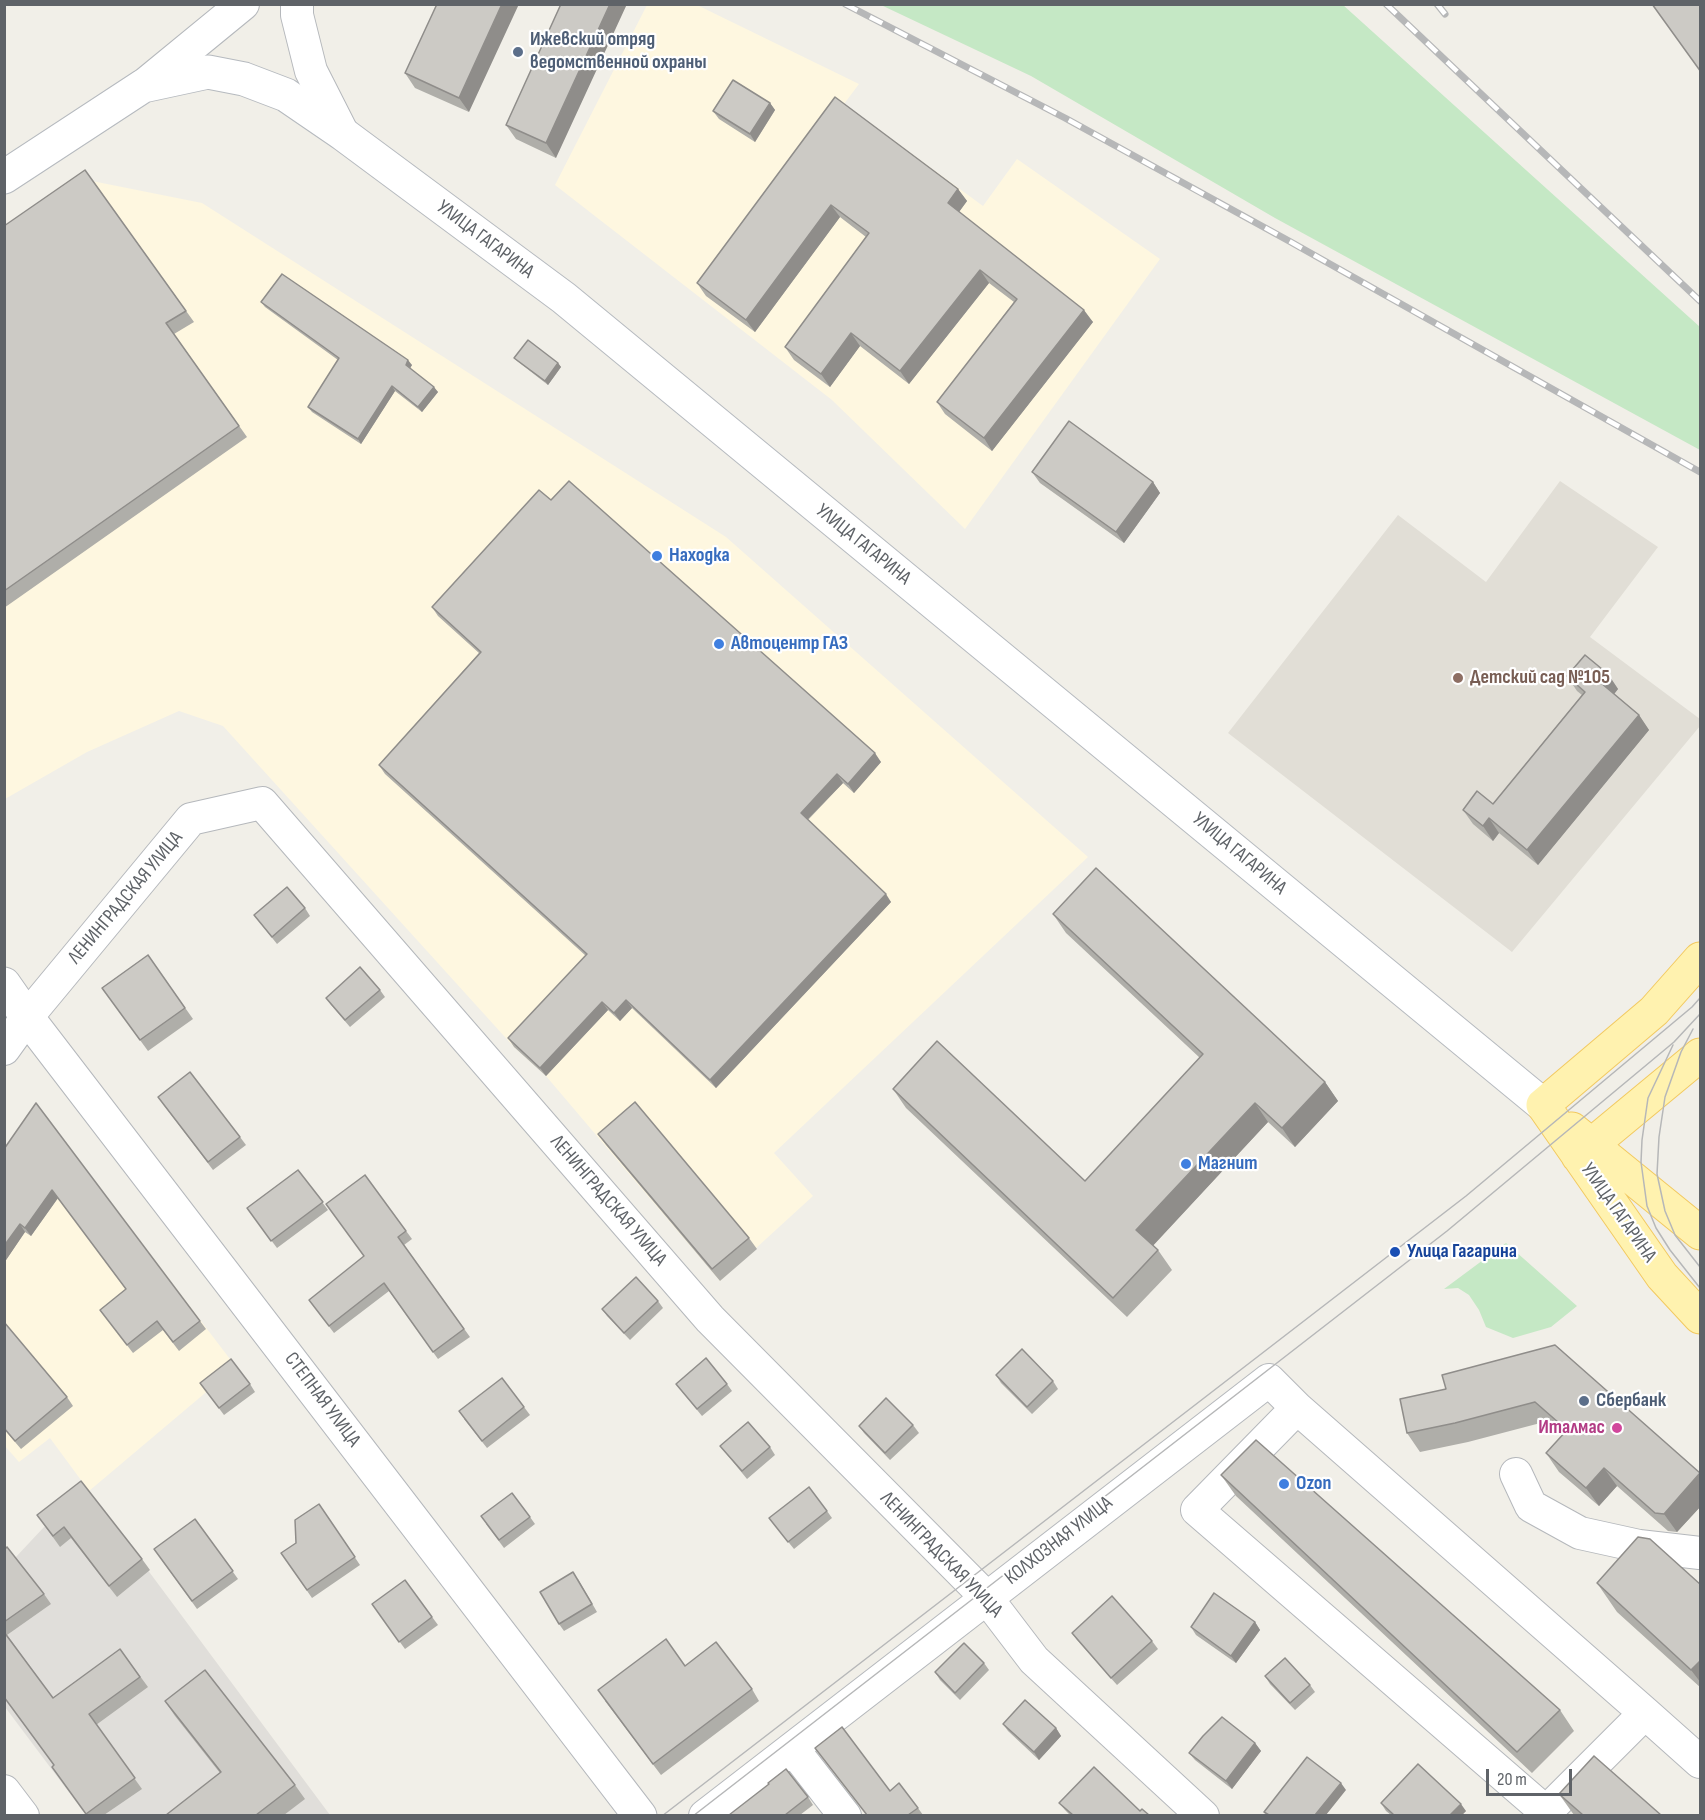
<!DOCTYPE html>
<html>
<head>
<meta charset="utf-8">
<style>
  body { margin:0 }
  #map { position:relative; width:1705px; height:1820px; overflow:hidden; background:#f1efe8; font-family:"Sofia Sans Condensed",sans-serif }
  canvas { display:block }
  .frame { position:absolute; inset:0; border:6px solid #5f6368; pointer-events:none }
  .scale { position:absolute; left:1486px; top:1769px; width:86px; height:27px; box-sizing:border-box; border:3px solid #5f6368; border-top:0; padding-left:8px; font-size:18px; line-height:21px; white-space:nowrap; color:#5f6368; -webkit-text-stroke:4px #fff; paint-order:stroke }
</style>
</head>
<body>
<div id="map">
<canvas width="1705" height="1820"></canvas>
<div class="frame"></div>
<div class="scale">20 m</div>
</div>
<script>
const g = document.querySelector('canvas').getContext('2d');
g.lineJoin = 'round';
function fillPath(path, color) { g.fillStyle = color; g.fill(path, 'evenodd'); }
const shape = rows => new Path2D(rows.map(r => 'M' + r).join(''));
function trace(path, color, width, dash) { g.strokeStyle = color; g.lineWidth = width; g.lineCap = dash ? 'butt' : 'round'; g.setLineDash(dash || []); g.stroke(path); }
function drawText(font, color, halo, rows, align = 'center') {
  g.font = font + ' "Sofia Sans Condensed",sans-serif'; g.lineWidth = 4.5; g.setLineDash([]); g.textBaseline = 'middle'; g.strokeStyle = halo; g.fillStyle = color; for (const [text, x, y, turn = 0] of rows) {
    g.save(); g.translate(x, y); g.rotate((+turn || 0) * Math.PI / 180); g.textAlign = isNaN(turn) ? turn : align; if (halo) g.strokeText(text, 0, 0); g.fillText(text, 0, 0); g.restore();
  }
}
fillPath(shape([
  [647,5,697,5,859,84,844,104,983,206,1017,159,1160,259,965,529,832,400,555,185],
  [92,181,202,203,726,537,1088,857,774,1153,813,1196,720,1281,546,1076,514,1047,223,726,179,711,87,752,5,799,4,243],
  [42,1112,236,1367,89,1491,50,1438,19,1462,5,1446,5,1164]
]), '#fef7e0');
fillPath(shape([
  [89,1491,330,1815,86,1815,5,1707,5,1565,15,1558,44,1527]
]), '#e0deda');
fillPath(shape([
  [1560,481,1658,547,1590,637,1700,719,1700,726,1512,952,1228,733,1398,515,1486,582]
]), '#e1ded6');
fillPath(shape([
  [881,5,1343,5,1700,327,1700,450,1275,218,1031,76],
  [1506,1243,1577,1306,1551,1327,1513,1338,1486,1327,1479,1310,1469,1295,1458,1288,1444,1289]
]), '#c5e8c5');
const minor = shape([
  [297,4,297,15,311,71,343,134],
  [143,86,243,4],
  [4,1049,27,1017,191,819,262,803,710,1319,986,1597,1034,1660,1203,1816],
  [1516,1474,1531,1506,1580,1533,1639,1546,1700,1553],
  [1645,1713,1546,1812,1197,1510,1297,1408,1645,1713,1700,1762],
  [793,1749,845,1816],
  [4,1791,23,1816],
  [705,1816,1269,1380,1297,1408]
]);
const tertiary = shape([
  [4,984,27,1017,640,1816]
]);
const secondary = shape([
  [4,177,143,86,208,72,244,79,286,95,343,134,564,298,1543,1105]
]);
const primary = shape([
  [1543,1105,1662,1276,1700,1317],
  [1543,1105,1654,1011,1700,959],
  [1572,1129,1700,1233],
  [1578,1156,1700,1055]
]);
trace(minor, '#b5b8bc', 34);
trace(tertiary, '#b5b8bc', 35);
trace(secondary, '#b6babf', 35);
trace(primary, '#f2c960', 35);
trace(minor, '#fff', 32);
trace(tertiary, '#fff', 33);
trace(secondary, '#fff', 33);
trace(primary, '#fff2af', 33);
trace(shape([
  [1693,1029,1681,1052,1665,1097,1659,1137,1657,1174,1665,1211,1675,1235,1700,1267],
  [1673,1045,1648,1098,1642,1140,1641,1162,1647,1206,1656,1228,1670,1250,1700,1288],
  [662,1816,1466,1196,1692,1007,1700,998],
  [693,1816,1447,1231,1674,1042,1700,1014]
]), '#b6b7b8', 1.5);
const rail = shape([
  [845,4,1065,118,1289,241,1700,472],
  [1386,4,1700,301],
  [1437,4,1445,14]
]);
trace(rail, '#b6b7b8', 7);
trace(rail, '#fff', 4.5, [14]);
fillPath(shape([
  [437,4,469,112,415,88,405,73],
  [561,4,556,158,516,139,506,125],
  [835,97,958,189,967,201,959,212,1093,322,992,451,945,414,937,402,1014,302,989,283,909,384,860,346,830,387,794,360,785,347,866,237,840,217,755,332,706,296,697,283],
  [770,103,775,110,755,142,719,119,713,111],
  [85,170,194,322,174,334,247,437,4,608,4,226],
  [261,302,412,365,410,368,438,392,422,412,395,391,361,444,312,412,308,407,338,360,265,307],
  [514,358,558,363,561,367,548,385,517,361],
  [1032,472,1153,482,1160,493,1124,543,1040,483],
  [551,500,881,762,854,793,843,783,808,820,891,902,716,1088,632,1008,620,1021,608,1010,546,1076,514,1047,508,1038,586,956,385,774,379,765,479,653,438,616,432,607],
  [1608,674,1618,689,1614,694,1639,715,1649,730,1538,865,1499,833,1493,841,1473,824,1463,810,1493,804,1582,695,1577,691,1567,676],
  [305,908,310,916,277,944,254,915],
  [1053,914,1325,1082,1338,1101,1295,1147,1268,1122,1153,1245,1158,1250,1172,1270,1127,1317,906,1108,893,1089,1085,1181,1200,1058,1066,933],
  [148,955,193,1019,148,1051,102,988],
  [380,990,385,997,350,1027,331,1005,326,998],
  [163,1104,240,1137,246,1145,213,1170],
  [598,1134,749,1238,757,1249,720,1281,606,1145],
  [4,1149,200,1321,206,1329,179,1351,163,1330,133,1353,100,1310,126,1289,58,1198,31,1236,25,1232,4,1263],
  [298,1170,328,1210,277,1248,247,1208],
  [365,1175,412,1239,404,1245,470,1337,438,1359,389,1291,334,1333,309,1300,364,1256],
  [658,1301,663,1308,630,1340,607,1316,602,1309],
  [4,1322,67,1397,73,1406,21,1449,4,1429],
  [1555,1345,1700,1473,1701,1506,1677,1532,1668,1531,1617,1486,1599,1506,1559,1472,1546,1453,1563,1434,1548,1421,1468,1442,1420,1452,1407,1433,1446,1389],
  [996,1375,1053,1381,1058,1389,1032,1414,1001,1383],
  [200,1383,250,1384,255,1392,224,1415],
  [676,1384,727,1384,732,1391,702,1416],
  [524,1407,530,1415,487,1448,464,1419],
  [913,1425,919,1433,890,1460,864,1433,859,1426],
  [720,1446,770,1447,775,1455,747,1479],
  [1221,1475,1560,1710,1574,1731,1532,1773,1236,1496],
  [319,1504,360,1565,312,1598,281,1553,296,1543],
  [827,1511,832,1518,794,1549,769,1518],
  [37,1515,142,1559,150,1570,117,1597,71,1538,60,1547],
  [530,1517,535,1524,504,1548,486,1524],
  [195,1519,238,1579,197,1609,154,1549],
  [4,1550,44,1594,51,1604,7,1635,53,1698,120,1649,148,1687,96,1725,142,1789,104,1815,87,1815,52,1767,54,1765,4,1697],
  [578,1579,597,1612,564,1631,559,1624],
  [405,1580,438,1625,405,1649,372,1604],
  [1597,1583,1701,1585,1701,1688,1617,1612],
  [1255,1622,1260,1630,1236,1663,1196,1635,1191,1627],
  [1072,1633,1152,1641,1158,1649,1117,1685,1077,1640],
  [984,1663,989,1670,960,1700,940,1680,935,1672],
  [685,1666,752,1689,759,1701,661,1775,605,1701],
  [1265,1676,1310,1685,1315,1692,1295,1710,1270,1684],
  [165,1701,295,1785,305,1799,284,1815,166,1815,220,1773,175,1716],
  [1003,1724,1056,1728,1061,1736,1039,1760,1008,1731],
  [1255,1743,1261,1751,1232,1789,1195,1760,1189,1753],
  [890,1791,918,1808,923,1815,867,1815],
  [1559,1794,1661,1815,1574,1815],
  [808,1797,813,1805,800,1815,729,1815],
  [1059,1803,1149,1815,1070,1815,1065,1810],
  [1381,1803,1466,1811,1462,1815,1391,1815,1386,1811]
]), '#afaea9');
fillPath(shape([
  [502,4,519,4,469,112,459,98],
  [610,4,627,4,556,158,546,143],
  [770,103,775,110,755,142,750,134],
  [958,189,967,201,956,216,948,203],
  [831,205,840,217,755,332,746,320],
  [980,270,989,283,909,384,900,371],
  [1084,310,1093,322,992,451,984,438],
  [851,333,860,346,830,387,821,374],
  [408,360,412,365,409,370,406,365],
  [558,363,561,367,548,385,545,381],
  [392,386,395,391,361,444,358,439],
  [434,387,438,392,422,412,418,407],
  [1153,482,1160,493,1124,543,1116,532],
  [1608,674,1618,689,1611,698,1601,683],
  [1639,715,1649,730,1538,865,1527,850],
  [875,753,881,762,854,793,848,784],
  [837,774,843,783,806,821,801,813],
  [1489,818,1499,833,1493,841,1483,826],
  [886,894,891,902,716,1088,710,1080],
  [626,1000,632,1008,620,1021,614,1013],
  [602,1002,608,1010,546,1076,540,1068],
  [1325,1082,1338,1101,1295,1147,1282,1128],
  [1255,1103,1268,1122,1150,1249,1136,1230],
  [52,1190,58,1198,31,1236,25,1228],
  [20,1224,25,1232,4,1263,4,1246],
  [1604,1468,1617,1486,1599,1506,1586,1488],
  [1700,1473,1701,1506,1677,1532,1664,1514],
  [1255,1622,1260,1630,1236,1663,1231,1656],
  [1701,1660,1701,1683,1691,1670],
  [1056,1728,1061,1736,1039,1760,1034,1752],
  [1255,1743,1261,1751,1232,1789,1226,1781],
  [1341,1783,1346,1790,1326,1815,1315,1815],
  [1461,1804,1466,1811,1462,1815,1450,1815]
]), '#8f8d8a');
const building = shape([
  [437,4,502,4,459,98,405,73,437,4],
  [561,4,610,4,546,143,506,125,561,4],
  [1652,4,1701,4,1701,72,1652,4],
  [733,80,770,103,750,134,713,111,733,80],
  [835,97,958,189,948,203,1084,310,984,438,937,402,1017,299,980,270,900,371,851,333,821,374,785,347,869,233,831,205,746,320,697,283,835,97],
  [85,170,186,311,166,323,239,426,4,591,4,226,85,170],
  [282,274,408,360,406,365,434,387,418,407,392,386,358,439,308,407,339,358,261,302,282,274],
  [528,340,558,363,545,381,514,358,528,340],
  [1069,421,1153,482,1116,532,1032,472,1069,421],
  [569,481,875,753,848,784,837,774,801,813,886,894,710,1080,626,1000,614,1013,602,1002,540,1068,508,1038,587,954,379,765,481,652,432,607,539,490,551,500,569,481],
  [1585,655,1608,674,1601,683,1639,715,1527,850,1489,818,1483,826,1463,810,1477,791,1493,804,1585,692,1567,676,1585,655],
  [1096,868,1325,1082,1282,1128,1255,1103,1136,1230,1158,1250,1113,1298,893,1089,937,1041,1085,1181,1203,1054,1053,914,1096,868],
  [287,887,305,908,272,937,254,915,287,887],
  [148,955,185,1008,140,1040,102,988,148,955],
  [360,967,380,990,345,1020,326,998,360,967],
  [190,1072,240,1137,208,1162,158,1097,190,1072],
  [635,1102,749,1238,712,1269,598,1134,635,1102],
  [36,1103,200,1321,173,1342,157,1321,127,1345,100,1310,126,1289,52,1190,25,1228,20,1224,4,1246,4,1149,36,1103],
  [298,1170,323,1202,271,1241,247,1208,298,1170],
  [365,1175,406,1231,398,1237,464,1329,433,1352,384,1283,329,1326,309,1300,364,1256,326,1204,365,1175],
  [636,1277,658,1301,624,1333,602,1309,636,1277],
  [4,1322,67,1397,15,1441,4,1428,4,1322],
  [1555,1345,1700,1473,1664,1514,1655,1513,1604,1468,1586,1488,1546,1453,1567,1430,1535,1402,1455,1423,1407,1433,1400,1399,1446,1389,1442,1375,1555,1345],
  [1022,1349,1053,1381,1027,1407,996,1375,1022,1349],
  [706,1358,727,1384,697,1409,676,1384,706,1358],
  [231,1359,250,1384,219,1408,200,1383,231,1359],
  [502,1378,524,1407,482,1441,459,1411,502,1378],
  [886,1398,913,1425,885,1453,859,1426,886,1398],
  [748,1422,770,1447,742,1471,720,1446,748,1422],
  [1256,1440,1560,1710,1517,1752,1221,1475,1256,1440],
  [81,1481,142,1559,109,1586,64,1527,53,1536,37,1515,81,1481],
  [809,1487,827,1511,788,1542,769,1518,809,1487],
  [512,1493,530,1517,499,1540,481,1516,512,1493],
  [319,1504,355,1557,307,1590,281,1553,296,1543,295,1520,319,1504],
  [195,1519,233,1571,192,1601,154,1549,195,1519],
  [1638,1537,1650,1539,1701,1585,1701,1660,1691,1670,1597,1583,1638,1537],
  [7,1547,44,1594,4,1622,4,1550,7,1547],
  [573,1572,592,1604,559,1624,540,1592,573,1572],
  [405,1580,432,1617,399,1642,372,1604,405,1580],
  [1214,1593,1255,1622,1231,1656,1191,1627,1214,1593],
  [1112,1596,1152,1641,1111,1678,1072,1633,1112,1596],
  [4,1632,53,1698,120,1649,140,1677,89,1714,135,1778,86,1814,52,1767,54,1765,4,1697,4,1632],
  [666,1639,685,1666,716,1642,752,1689,653,1764,598,1690,666,1639],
  [964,1643,984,1663,955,1693,935,1672,964,1643],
  [1285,1658,1310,1685,1290,1703,1265,1676,1285,1658],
  [205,1670,295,1785,256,1815,166,1815,221,1772,165,1701,205,1670],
  [1025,1700,1056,1728,1034,1752,1003,1724,1025,1700],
  [1222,1717,1255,1743,1226,1781,1189,1753,1203,1736,1222,1717],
  [842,1727,890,1791,899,1783,918,1808,908,1815,867,1815,815,1748,842,1727],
  [1594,1756,1661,1815,1583,1815,1559,1794,1594,1756],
  [1307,1757,1341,1783,1315,1815,1269,1815,1264,1812,1307,1757],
  [1418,1764,1461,1804,1450,1815,1394,1815,1381,1803,1418,1764],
  [1094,1767,1140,1811,1142,1809,1149,1815,1073,1815,1059,1803,1094,1767],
  [786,1769,808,1797,785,1815,729,1815,769,1784,768,1783,786,1769]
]);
fillPath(building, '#cccac5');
trace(building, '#8f8d8a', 1.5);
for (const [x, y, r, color] of [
  [518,52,6,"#5c6f8a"],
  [657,556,6,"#3f7fe0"],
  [719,644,6,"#3f7fe0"],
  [1458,678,6,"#8d6e63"],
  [1186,1164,6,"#3f7fe0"],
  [1395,1252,6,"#1a4fb4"],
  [1584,1401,6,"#5c6f8a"],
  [1617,1428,6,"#d1479c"],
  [1284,1484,6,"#3f7fe0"]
]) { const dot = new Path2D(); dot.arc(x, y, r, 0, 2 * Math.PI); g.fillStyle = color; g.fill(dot); trace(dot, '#fff', 2); }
drawText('bold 20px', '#4e5e75', '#fff', [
  ["Ижевский отряд",530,40],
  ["ведомственной охраны",530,63],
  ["Сбербанк",1596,1401]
], 'left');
drawText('20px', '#5f6368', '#fff', [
  ["УЛИЦА ГАГАРИНА",485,240,37],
  ["УЛИЦА ГАГАРИНА",863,545,39],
  ["УЛИЦА ГАГАРИНА",1239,854,40],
  ["ЛЕНИНГРАДСКАЯ УЛИЦА",126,898,-50],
  ["ЛЕНИНГРАДСКАЯ УЛИЦА",608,1201,49],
  ["УЛИЦА ГАГАРИНА",1618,1213,55],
  ["СТЕПНАЯ УЛИЦА",322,1400,53],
  ["КОЛХОЗНАЯ УЛИЦА",1059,1541,-38],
  ["ЛЕНИНГРАДСКАЯ УЛИЦА",941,1555,46]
]);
drawText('bold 20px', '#366cbe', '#fff', [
  ["Находка",669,556],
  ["Автоцентр ГАЗ",731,644],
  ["Магнит",1198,1164],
  ["Ozon",1296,1484]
], 'left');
drawText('bold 20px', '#785e54', '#fff', [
  ["Детский сад №105",1470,678]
], 'left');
drawText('bold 20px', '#164399', '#fff', [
  ["Улица Гагарина",1407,1252]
], 'left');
drawText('bold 20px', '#b23c85', '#fff', [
  ["Италмас",1605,1428]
], 'right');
</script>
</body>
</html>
